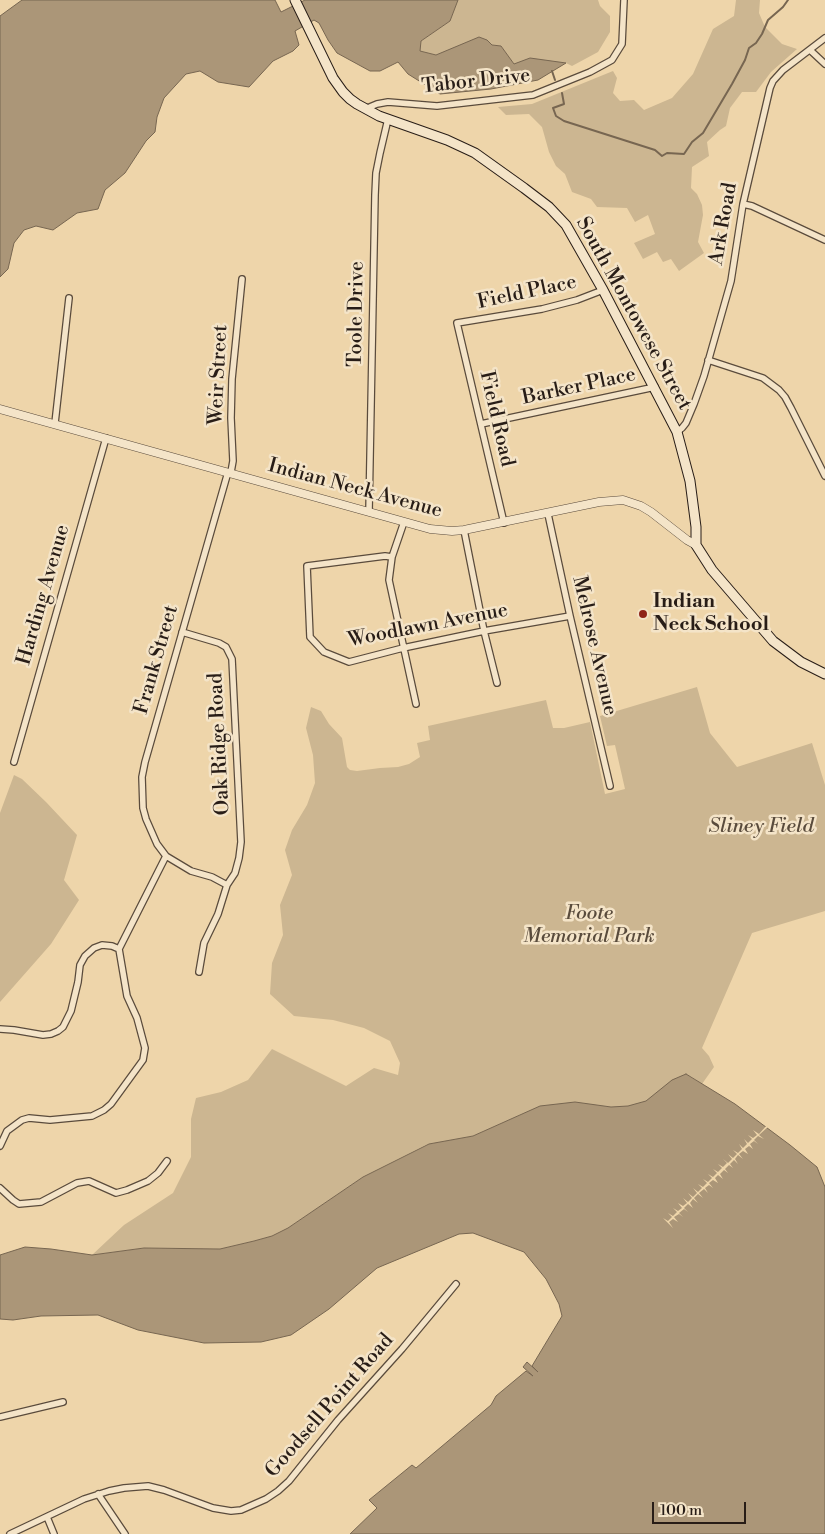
<!DOCTYPE html>
<html>
<head>
<meta charset="utf-8">
<style>
  body { margin:0 }
  #map { position:relative; width:825px; height:1534px; overflow:hidden; background:#eed5aa; font-family:"Libre Bodoni",serif }
  canvas { display:block }
  .scale { position:absolute; left:652px; top:1502px; width:94px; height:22px; box-sizing:border-box; border:2px solid #281d17; border-top:0; padding-left:6px; font-size:15px; line-height:18px; white-space:nowrap; color:#281d17; -webkit-text-stroke:4px #f4e4c8; paint-order:stroke }
</style>
</head>
<body>
<div id="map">
<canvas width="825" height="1534"></canvas>
<div class="scale">100 m</div>
</div>
<script>
const g = document.querySelector('canvas').getContext('2d');
g.lineJoin = 'round';
function fillPath(path, color) { g.fillStyle = color; g.fill(path, 'evenodd'); }
const shape = rows => new Path2D(rows.map(r => 'M' + r).join(''));
function trace(path, color, width, dash) { g.strokeStyle = color; g.lineWidth = width; g.lineCap = dash ? 'butt' : 'round'; g.setLineDash(dash || []); g.stroke(path); }
function drawText(font, color, halo, rows, align = 'center') {
  g.font = font + ' "Libre Bodoni",serif'; g.lineWidth = 5; g.setLineDash([]); g.textBaseline = 'middle'; g.strokeStyle = halo; g.fillStyle = color; for (const [text, x, y, turn = 0] of rows) {
    g.save(); g.translate(x, y); g.rotate((+turn || 0) * Math.PI / 180); g.textAlign = isNaN(turn) ? turn : align; if (halo) g.strokeText(text, 0, 0); g.fillText(text, 0, 0); g.restore();
  }
}
fillPath(shape([
  [458,0,598,0,600,6,610,16,610,32,598,52,572,66,566,63,514,64,501,46,492,45,487,40,436,55,419,51,421,41,450,21],
  [736,0,760,0,759,13,765,27,782,44,797,49,771,72,756,92,742,92,730,108,726,126,720,130,707,142,709,156,692,167,691,188,697,194,702,205,703,215,698,242,704,253,679,271,671,259,663,262,657,252,643,259,634,243,655,234,648,215,635,222,627,208,597,207,591,199,572,192,565,174,556,166,549,152,542,127,529,114,506,115,498,107,532,104,613,71,617,78,613,93,620,101,634,100,644,110,672,98,693,74,713,29,734,16],
  [697,687,710,733,737,767,812,743,825,785,825,911,752,933,702,1048,709,1056,714,1067,702,1084,690,1076,646,1114,525,1113,473,1136,426,1145,363,1177,288,1228,272,1236,254,1241,220,1249,144,1248,92,1255,124,1225,173,1193,191,1157,191,1119,196,1098,221,1092,248,1080,272,1049,346,1086,374,1068,398,1075,400,1063,390,1041,364,1028,333,1020,294,1016,270,994,272,963,283,935,280,905,292,875,285,850,292,830,307,805,315,783,313,755,306,728,311,707,321,711,329,724,342,738,347,767,350,770,357,771,380,768,398,767,409,764,420,757,417,743,430,740,428,726,546,700,553,728,564,728,590,722,605,794,625,789,615,745,607,746,600,716],
  [14,775,22,779,46,802,77,835,64,880,79,900,51,944,0,1002,0,813]
]), '#ccb691');
const water = shape([
  [22,0,275,0,281,12,305,0,458,0,450,21,421,41,420,51,436,55,479,37,487,40,492,45,501,46,514,64,530,58,566,63,538,80,491,89,440,94,408,74,398,62,380,71,370,71,337,53,328,40,319,23,314,20,295,31,299,45,293,51,273,61,249,87,218,82,200,71,186,74,164,98,157,117,155,132,146,141,125,173,105,190,98,209,77,213,53,230,36,226,24,230,14,243,8,269,0,277,0,16,22,0],
  [686,1074,735,1104,790,1145,817,1167,825,1187,825,1534,350,1534,377,1508,369,1500,412,1465,416,1468,491,1405,496,1396,526,1371,533,1376,523,1367,527,1362,538,1372,532,1366,562,1316,559,1304,546,1279,524,1252,473,1233,459,1234,377,1268,329,1309,291,1335,261,1342,204,1343,138,1330,98,1315,41,1316,13,1320,0,1319,0,1255,25,1247,51,1249,92,1255,144,1248,220,1249,254,1241,272,1236,288,1228,363,1177,429,1144,473,1136,540,1106,575,1102,611,1107,628,1106,646,1101,672,1080,686,1074]
]);
fillPath(water, '#ab9678');
trace(water, '#776651', 1);
fillPath(shape([
  [767,1125,769,1126,759,1135,764,1139,758,1136,754,1140,758,1144,754,1141,750,1144,753,1149,749,1146,745,1149,748,1154,743,1151,739,1154,743,1159,738,1155,735,1159,738,1164,734,1160,730,1164,733,1168,729,1165,725,1169,728,1173,724,1170,720,1174,723,1179,718,1175,715,1178,718,1183,713,1180,709,1183,713,1188,709,1185,705,1188,708,1193,704,1189,699,1193,703,1198,698,1194,694,1198,698,1203,693,1199,690,1203,693,1208,688,1204,684,1208,688,1212,684,1209,679,1213,683,1217,679,1214,674,1217,678,1222,673,1219,669,1222,673,1228,663,1218,668,1221,672,1217,668,1213,673,1216,677,1212,673,1208,678,1211,682,1208,678,1203,683,1206,687,1203,683,1198,688,1202,692,1198,688,1193,693,1197,697,1193,693,1188,698,1192,702,1188,698,1184,703,1187,707,1183,703,1179,708,1182,712,1178,708,1174,713,1177,717,1173,713,1169,718,1172,722,1168,718,1164,723,1167,727,1163,723,1159,728,1163,732,1159,728,1154,733,1158,737,1154,733,1150,738,1153,742,1149,739,1144,743,1148,747,1144,744,1139,748,1143,752,1139,748,1135,753,1138,757,1135,753,1130,759,1134]
]), '#eed5aa');
trace(shape([
  [552,71,555,80],
  [562,93,564,104,553,108,556,116,564,121,655,150,662,156,667,153,684,154,692,142,703,133,732,84,745,60,749,48,756,43,762,34,768,20,783,7,788,0]
]), '#776651', 2);
const minor = shape([
  [810,50,825,64],
  [365,109,377,104,388,102,437,106,533,95,590,72,612,60,622,44,624,0],
  [743,204,752,206,825,240],
  [708,360,763,378,779,390,785,397,791,408,825,476],
  [55,423,69,298],
  [481,424,655,387],
  [677,432,682,428,686,423,694,404,704,376,731,281,743,204,770,88,773,81,783,70,825,38],
  [231,472,233,461,231,418,232,379,242,279],
  [369,511,375,195,376,173,380,153,388,119],
  [548,514,570,616,610,786],
  [404,522,392,557,389,580,416,704],
  [504,523,457,323,542,309,577,300,603,290],
  [464,530,484,631,497,683],
  [392,557,385,556,307,566,310,637,324,652,349,662,403,648,484,631,570,616],
  [182,632,219,643,226,647,232,659,241,842,239,858,235,873,227,885],
  [14,762,106,438],
  [199,972,204,943,218,914,227,885,212,877,191,871,166,856,157,844,146,819,143,808,142,777,145,762,228,472],
  [0,1029,14,1030,43,1035,51,1034,58,1031,63,1027,71,1011,78,982,80,965,85,956,94,948,102,945,112,946,119,949],
  [0,1146,7,1131,22,1120,29,1118,50,1120,92,1116,104,1110,111,1104,143,1060,145,1048,137,1018,127,996,119,949,166,856],
  [0,1188,13,1200,19,1204,41,1202,77,1183,89,1181,116,1193,127,1190,148,1181,158,1173,167,1161],
  [0,1417,63,1402],
  [98,1494,125,1534],
  [47,1517,54,1534],
  [10,1534,84,1499,109,1491,124,1488,148,1486,164,1490,213,1508,231,1511,241,1510,266,1499,278,1491,289,1481,338,1420,402,1349,456,1284]
]);
const tertiary = shape([
  [0,409,430,529,452,531,464,530,599,502,623,500,641,506,651,512,687,540,696,545]
]);
const secondary = shape([
  [295,0,333,78,343,92,350,99,357,104,379,116,447,140,475,153,524,188,549,207,566,225,603,290,677,432,690,481,696,527,696,545,712,570,773,641,801,662,825,674]
]);
trace(minor, '#5a4b3c', 8);
trace(tertiary, '#5a4b3c', 9);
trace(secondary, '#281d17', 11);
trace(minor, '#f4e4c8', 5.5);
trace(tertiary, '#f4e4c8', 8);
trace(secondary, '#f4e4c8', 9);
for (const [x, y, r, color] of [
  [643,614,5,"#8f2418"]
]) { const dot = new Path2D(); dot.arc(x, y, r, 0, 2 * Math.PI); g.fillStyle = color; g.fill(dot); trace(dot, '#f4e4c8', 2); }
drawText('20px', '#281d17', '#f4e4c8', [
  ["Tabor Drive",476,82,-6],
  ["Ark Road",724,224,-80],
  ["Field Place",527,293,-12],
  ["Toole Drive",357,314,-89],
  ["South Montowese Street",633,314,61],
  ["Weir Street",219,375,-87],
  ["Barker Place",579,387,-12],
  ["Field Road",496,419,77],
  ["Indian Neck Avenue",355,489,15],
  ["Harding Avenue",44,595,-74],
  ["Woodlawn Avenue",428,626,-11],
  ["Melrose Avenue",594,646,77],
  ["Frank Street",157,660,-74],
  ["Oak Ridge Road",220,744,-93],
  ["Goodsell Point Road",330,1406,-49]
]);
drawText('bold 20px', '#281d17', '#f4e4c8', [
  ["Indian",653,602],
  ["Neck School",653,625]
], 'left');
drawText('italic 20px', '#594b3c', '#f4e4c8', [
  ["Sliney Field",761,827],
  ["Foote",589,914],
  ["Memorial Park",589,937]
]);
</script>
</body>
</html>
